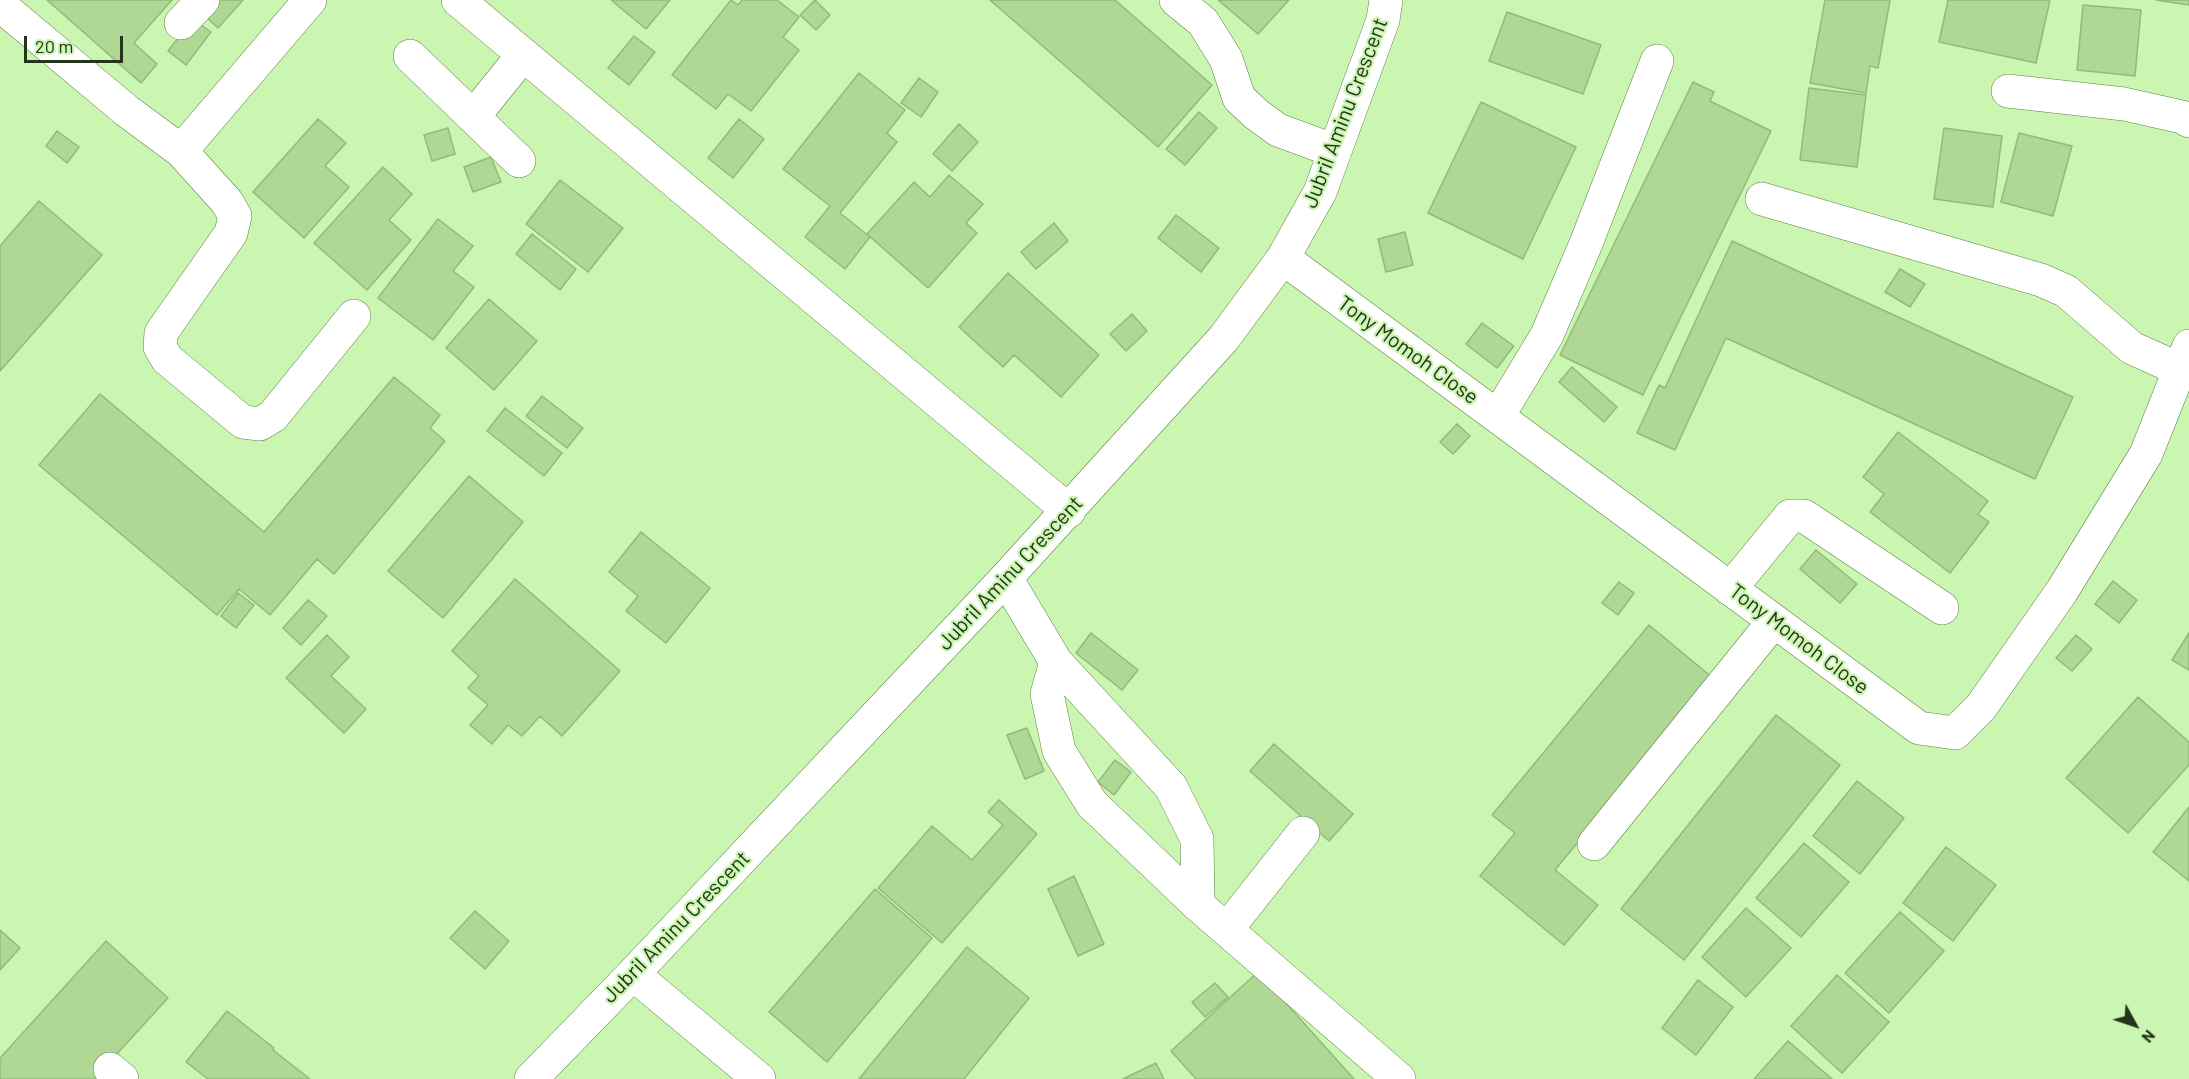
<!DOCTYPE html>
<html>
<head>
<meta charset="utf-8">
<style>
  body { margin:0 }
  #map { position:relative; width:2189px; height:1079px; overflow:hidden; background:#cbf6b1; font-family:Barlow,sans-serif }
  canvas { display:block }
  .north { position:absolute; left:2105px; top:995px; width:60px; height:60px; -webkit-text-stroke:4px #cbf6b1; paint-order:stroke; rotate:130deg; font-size:16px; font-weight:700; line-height:24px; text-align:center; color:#25351a }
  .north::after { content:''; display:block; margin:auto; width:21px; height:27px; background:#25351a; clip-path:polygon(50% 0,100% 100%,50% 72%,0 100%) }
  .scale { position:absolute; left:24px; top:36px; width:99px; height:27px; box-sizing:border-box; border:3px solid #25351a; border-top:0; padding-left:8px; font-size:18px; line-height:21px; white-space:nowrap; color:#25351a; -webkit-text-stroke:4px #cbf6b1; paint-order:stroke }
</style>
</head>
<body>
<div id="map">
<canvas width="2189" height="1079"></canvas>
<div class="north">N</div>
<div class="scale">20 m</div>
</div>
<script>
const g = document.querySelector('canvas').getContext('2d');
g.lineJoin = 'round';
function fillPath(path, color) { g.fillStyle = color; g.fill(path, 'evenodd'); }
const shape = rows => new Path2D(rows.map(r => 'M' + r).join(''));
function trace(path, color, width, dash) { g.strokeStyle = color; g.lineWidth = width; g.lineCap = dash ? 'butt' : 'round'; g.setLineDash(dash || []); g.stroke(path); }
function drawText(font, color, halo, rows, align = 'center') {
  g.font = font + ' Barlow,sans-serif'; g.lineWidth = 4.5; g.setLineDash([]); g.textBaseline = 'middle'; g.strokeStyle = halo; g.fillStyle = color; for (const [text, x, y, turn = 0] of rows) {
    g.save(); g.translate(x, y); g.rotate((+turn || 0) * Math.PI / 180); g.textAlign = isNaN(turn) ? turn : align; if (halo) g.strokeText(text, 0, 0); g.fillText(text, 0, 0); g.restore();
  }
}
const building = shape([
  [47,0,172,0,134,43,157,64,141,83,47,0],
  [212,0,243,0,218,28,201,12,212,0],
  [611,0,670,0,646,29,611,0],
  [731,0,738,5,742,0,777,0,799,17,783,37,799,50,751,111,728,94,716,109,672,75,731,0],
  [815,0,830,15,816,30,800,15,815,0],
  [990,0,1115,0,1212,85,1158,147,990,0],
  [1218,0,1289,0,1258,34,1218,0],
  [1825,0,1890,0,1878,68,1870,66,1866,93,1810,83,1825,0],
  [1948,0,2050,0,2036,63,1939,42,1948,0],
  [2156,0,2189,0,2189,5,2156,0],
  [2083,5,2141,10,2135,76,2077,70,2083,5],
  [1507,12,1601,45,1583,94,1489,61,1507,12],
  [193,19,211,32,186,65,168,51,193,19],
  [634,36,655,52,629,85,608,68,634,36],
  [859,73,905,110,887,133,897,142,840,213,870,237,845,269,805,237,830,206,783,169,859,73],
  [919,78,938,92,921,117,901,103,919,78],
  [1693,82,1714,92,1710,101,1771,131,1643,395,1560,355,1693,82],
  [1809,88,1866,95,1857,167,1800,160,1809,88],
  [1481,102,1576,147,1523,259,1428,213,1481,102],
  [1199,112,1217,128,1185,165,1166,149,1199,112],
  [318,119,346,143,325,166,349,187,304,238,253,192,318,119],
  [739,119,764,139,733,178,708,158,739,119],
  [959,124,978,142,952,171,933,154,959,124],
  [448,128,455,154,432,161,424,135,448,128],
  [1944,128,2002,136,1993,207,1934,199,1944,128],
  [57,131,79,147,67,163,46,146,57,131],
  [2019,133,2072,146,2053,216,2001,202,2019,133],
  [491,157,501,182,473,192,464,167,491,157],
  [383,167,412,194,389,220,411,240,367,290,314,243,383,167],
  [949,175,983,204,966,223,977,233,928,288,867,234,914,182,930,197,949,175],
  [560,180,623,228,588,272,526,224,560,180],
  [39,201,102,255,0,371,0,246,39,201],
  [1176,215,1219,248,1201,272,1158,238,1176,215],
  [438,219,473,246,453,271,474,287,433,340,378,298,438,219],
  [1054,223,1068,241,1036,269,1021,252,1054,223],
  [1405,232,1413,265,1386,272,1378,239,1405,232],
  [532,234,576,269,560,290,516,254,532,234],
  [1732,241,2073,397,2035,479,1726,338,1675,450,1637,433,1659,385,1665,388,1732,241],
  [1900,269,1925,284,1910,307,1885,292,1900,269],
  [1008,273,1099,355,1061,397,1014,355,1003,367,959,327,1008,273],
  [489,299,537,341,494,390,446,348,489,299],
  [1132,314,1147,331,1126,351,1110,334,1132,314],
  [1482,323,1514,346,1497,368,1466,344,1482,323],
  [1572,367,1617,407,1604,422,1559,382,1572,367],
  [394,377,440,415,430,428,445,441,334,574,317,559,270,615,239,589,217,615,39,465,100,394,264,532,394,377],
  [542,396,583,428,567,448,526,416,542,396],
  [505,408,562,453,544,476,487,431,505,408],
  [1457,424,1470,436,1453,454,1440,442,1457,424],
  [1898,432,1988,501,1978,514,1989,522,1950,573,1870,512,1884,494,1863,477,1898,432],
  [469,476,523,522,443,618,388,571,469,476],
  [641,532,710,588,666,643,626,611,638,596,609,572,641,532],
  [1816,550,1857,584,1840,603,1800,569,1816,550],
  [515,579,620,671,562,736,540,716,522,736,508,725,492,744,470,725,488,705,468,688,479,676,452,651,515,579],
  [2113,581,2137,600,2119,623,2095,604,2113,581],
  [1619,582,1634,593,1618,615,1602,603,1619,582],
  [238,593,254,605,236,628,221,616,238,593],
  [308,600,327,616,301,645,283,628,308,600],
  [1649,625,1713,678,1555,870,1598,905,1564,945,1480,876,1515,833,1492,815,1649,625],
  [1091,633,1138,670,1122,690,1076,653,1091,633],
  [2189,633,2189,670,2172,660,2189,633],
  [327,635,349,657,331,676,366,709,344,733,286,678,327,635],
  [2076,635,2092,649,2072,671,2056,658,2076,635],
  [2138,697,2189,742,2189,765,2128,833,2066,778,2138,697],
  [1776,715,1840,765,1684,960,1621,909,1776,715],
  [1027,728,1044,771,1025,779,1007,735,1027,728],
  [1274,744,1353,814,1329,841,1250,771,1274,744],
  [1115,760,1131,772,1114,795,1098,782,1115,760],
  [1857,781,1904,818,1860,874,1813,836,1857,781],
  [999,800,1037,834,942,943,878,888,932,826,972,860,1003,825,988,812,999,800],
  [2189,807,2189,881,2153,852,2189,807],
  [1804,843,1849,882,1801,937,1756,898,1804,843],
  [1946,847,1996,885,1953,941,1903,903,1946,847],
  [1074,876,1104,944,1078,956,1048,889,1074,876],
  [875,889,932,938,827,1062,769,1012,875,889],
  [1746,908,1791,948,1746,997,1702,957,1746,908],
  [475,911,509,941,485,969,450,938,475,911],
  [1900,912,1944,951,1889,1013,1845,973,1900,912],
  [0,930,20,948,0,970,0,930],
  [106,941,168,998,94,1079,0,1079,0,1058,106,941],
  [967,947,1029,998,964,1079,859,1079,967,947],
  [1258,972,1354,1079,1196,1079,1171,1051,1258,972],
  [1837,975,1889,1022,1842,1073,1791,1026,1837,975],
  [1698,980,1733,1007,1696,1055,1662,1028,1698,980],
  [1215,983,1228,997,1205,1017,1192,1002,1215,983],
  [227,1011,274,1048,273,1050,310,1079,208,1079,186,1062,227,1011],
  [1788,1041,1832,1079,1754,1079,1788,1041],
  [1156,1063,1164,1079,1123,1079,1156,1063]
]);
fillPath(building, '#aed894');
trace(building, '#92ba78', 1.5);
const minor = shape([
  [458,0,1069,511],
  [1176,0,1203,22,1226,59,1239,98,1256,114,1278,130,1335,151],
  [0,5,127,111,181,151,310,0],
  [181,23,203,0],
  [410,56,519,161],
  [2008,91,2124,104,2182,117,2189,121],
  [473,117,523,55],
  [181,151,227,202,235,216,231,233,161,333,160,347,167,359,243,422,260,424,273,416,354,316],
  [1762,199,2041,280,2066,291,2132,348,2181,370],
  [1283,258,1919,728,1955,733,1981,707,2062,591,2146,454,2189,346],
  [1498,416,1547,335,1585,246,1657,61],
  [1006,578,1056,662,1171,787,1197,839,1198,905,1399,1079],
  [1730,589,1790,516,1804,516,1942,608],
  [1056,662,1047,694,1059,751,1092,804,1198,905],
  [1594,844,1774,621],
  [1227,929,1303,833],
  [633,974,759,1079],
  [110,1069,122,1079],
  [531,1079,633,974,1006,578,1224,338,1283,258,1320,192,1383,20,1386,0]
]);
trace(minor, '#5c8242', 34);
trace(minor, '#fff', 33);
drawText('21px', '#25351a', '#cbf6b1', [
  ["Jubril Aminu Crescent",1345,113,-69],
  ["Tony Momoh Close",1408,350,36],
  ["Jubril Aminu Crescent",1010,573,-47],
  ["Tony Momoh Close",1799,639,37],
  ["Jubril Aminu Crescent",676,927,-46]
]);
</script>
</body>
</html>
